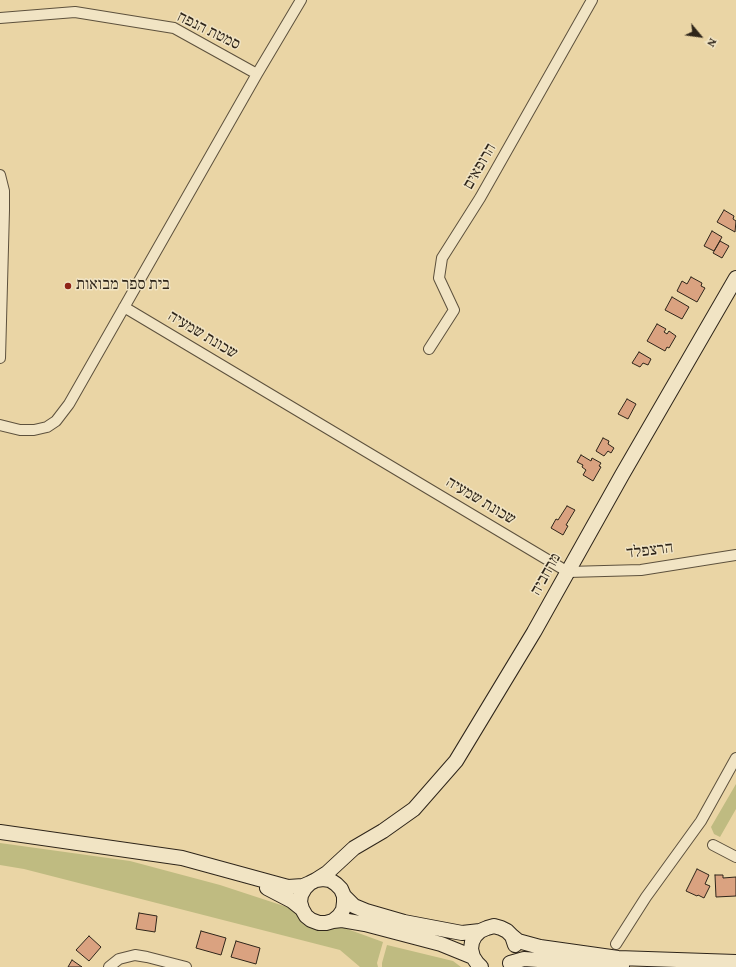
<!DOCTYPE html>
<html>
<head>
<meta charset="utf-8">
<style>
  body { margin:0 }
  #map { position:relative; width:736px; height:967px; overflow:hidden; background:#ead5a5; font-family:Vollkorn,serif }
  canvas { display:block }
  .north { position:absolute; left:680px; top:16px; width:40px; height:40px; -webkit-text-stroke:3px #f1e4c4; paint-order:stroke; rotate:119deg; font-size:11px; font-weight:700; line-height:16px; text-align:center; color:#2e251a }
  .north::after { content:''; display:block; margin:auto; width:14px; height:18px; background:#2e251a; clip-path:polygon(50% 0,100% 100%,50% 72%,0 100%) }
</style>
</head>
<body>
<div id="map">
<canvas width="736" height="967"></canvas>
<div class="north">N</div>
</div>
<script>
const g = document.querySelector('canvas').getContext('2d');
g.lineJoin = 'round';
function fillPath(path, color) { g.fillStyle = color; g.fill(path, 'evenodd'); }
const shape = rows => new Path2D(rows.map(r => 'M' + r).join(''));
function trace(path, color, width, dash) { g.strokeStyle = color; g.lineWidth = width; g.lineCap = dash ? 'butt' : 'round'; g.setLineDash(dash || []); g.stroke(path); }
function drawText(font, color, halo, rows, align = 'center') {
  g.font = font + ' Vollkorn,"Frank Ruhl Libre",serif'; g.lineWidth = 3; g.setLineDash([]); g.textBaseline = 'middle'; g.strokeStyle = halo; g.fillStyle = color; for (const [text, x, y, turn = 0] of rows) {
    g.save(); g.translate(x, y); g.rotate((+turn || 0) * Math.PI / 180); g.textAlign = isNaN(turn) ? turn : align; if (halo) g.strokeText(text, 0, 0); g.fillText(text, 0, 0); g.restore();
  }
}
fillPath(shape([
  [736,784,736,809,720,837,714,834,711,827],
  [0,843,130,861,220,885,284,906,383,942,377,963,378,967,360,967,340,950,24,869,0,865],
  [387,945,453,961,461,967,382,967,382,963]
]), '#bfbb81');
const building = shape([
  [724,210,734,216,733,219,736,221,735,232,717,222,724,210],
  [712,231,722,237,714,251,704,246,712,231],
  [720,241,729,246,722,258,713,253,720,241],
  [691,277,702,283,701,286,705,288,697,302,677,291,682,281,687,284,691,277],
  [672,297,689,307,682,319,665,310,672,297],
  [657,324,666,329,664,332,667,334,669,331,676,336,669,348,667,347,665,351,647,341,657,324],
  [639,352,651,359,648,365,643,363,640,367,632,363,639,352],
  [627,399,636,404,628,419,618,414,627,399],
  [603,438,609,441,608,444,614,448,611,453,608,451,604,456,596,451,603,438],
  [581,455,591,461,592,458,601,463,599,466,601,467,593,481,583,475,586,470,582,467,583,465,577,462,581,455],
  [567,506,575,510,566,525,568,526,563,535,551,528,556,519,558,520,567,506],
  [697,869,709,875,705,884,710,886,704,898,698,895,697,896,686,891,697,869],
  [715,875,723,875,723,878,736,877,736,896,716,897,715,875],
  [139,913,157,916,155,932,136,929,139,913],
  [201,931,226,938,221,955,196,948,201,931],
  [89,936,101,947,89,961,76,950,89,936],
  [236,941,260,948,256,964,231,957,236,941],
  [72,960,82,967,68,967,72,960]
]);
fillPath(building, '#daa280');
trace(building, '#2e251a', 1);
const street = shape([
  [0,18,75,12,174,28,257,74],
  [0,175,4,191,4,210,0,358],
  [124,307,568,572,641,570,736,555],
  [429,349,454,310,439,278,442,258,480,198,592,0],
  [0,425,20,430,34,430,47,427,56,421,69,404,257,74,301,0],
  [713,845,736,857],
  [616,944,646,897,701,821,736,758],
  [109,967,119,959,135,955,147,957,186,967]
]);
const secondary = shape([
  [0,832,182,858,288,887,303,886,310,883],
  [316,880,327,873,354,848,383,831,414,809,456,761,534,632,622,475,736,278],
  [267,888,292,901,302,909,306,916,311,920,319,923,326,923,333,921,339,916,343,910,344,902,344,896,341,889,336,884,330,880,323,879,316,880,310,883,305,888,301,895,300,902,302,909],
  [344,896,354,906,366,911,404,922,462,933,480,931],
  [333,921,342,920,365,924,441,944,473,957],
  [512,936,518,941,540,947,618,958,736,962],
  [510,963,524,959,622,966],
  [481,967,477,963,473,957,471,949,472,942,475,936,480,931,487,928,494,926,501,928,507,931,512,936,515,945]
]);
trace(street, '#5d513d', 12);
trace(secondary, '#2e251a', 16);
trace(street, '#f1e4c4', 10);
trace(secondary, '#f1e4c4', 14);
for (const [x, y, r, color] of [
  [68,286,4,"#8f2418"]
]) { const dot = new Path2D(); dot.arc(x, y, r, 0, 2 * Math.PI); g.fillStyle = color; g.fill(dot); trace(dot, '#f1e4c4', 1.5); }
drawText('16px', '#2e251a', '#f1e4c4', [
  ["סמטת הנפח",208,32,26],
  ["הרופאים",481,167,-60],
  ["שכונת שמעיה",202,336,31],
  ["שכונת שמעיה",480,502,31],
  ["הרצפלד",650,552,-7],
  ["מרחביה",547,575,-61]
]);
drawText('16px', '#2e251a', '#f1e4c4', [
  ["בית ספר מבואות",76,286]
], 'left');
</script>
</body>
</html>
